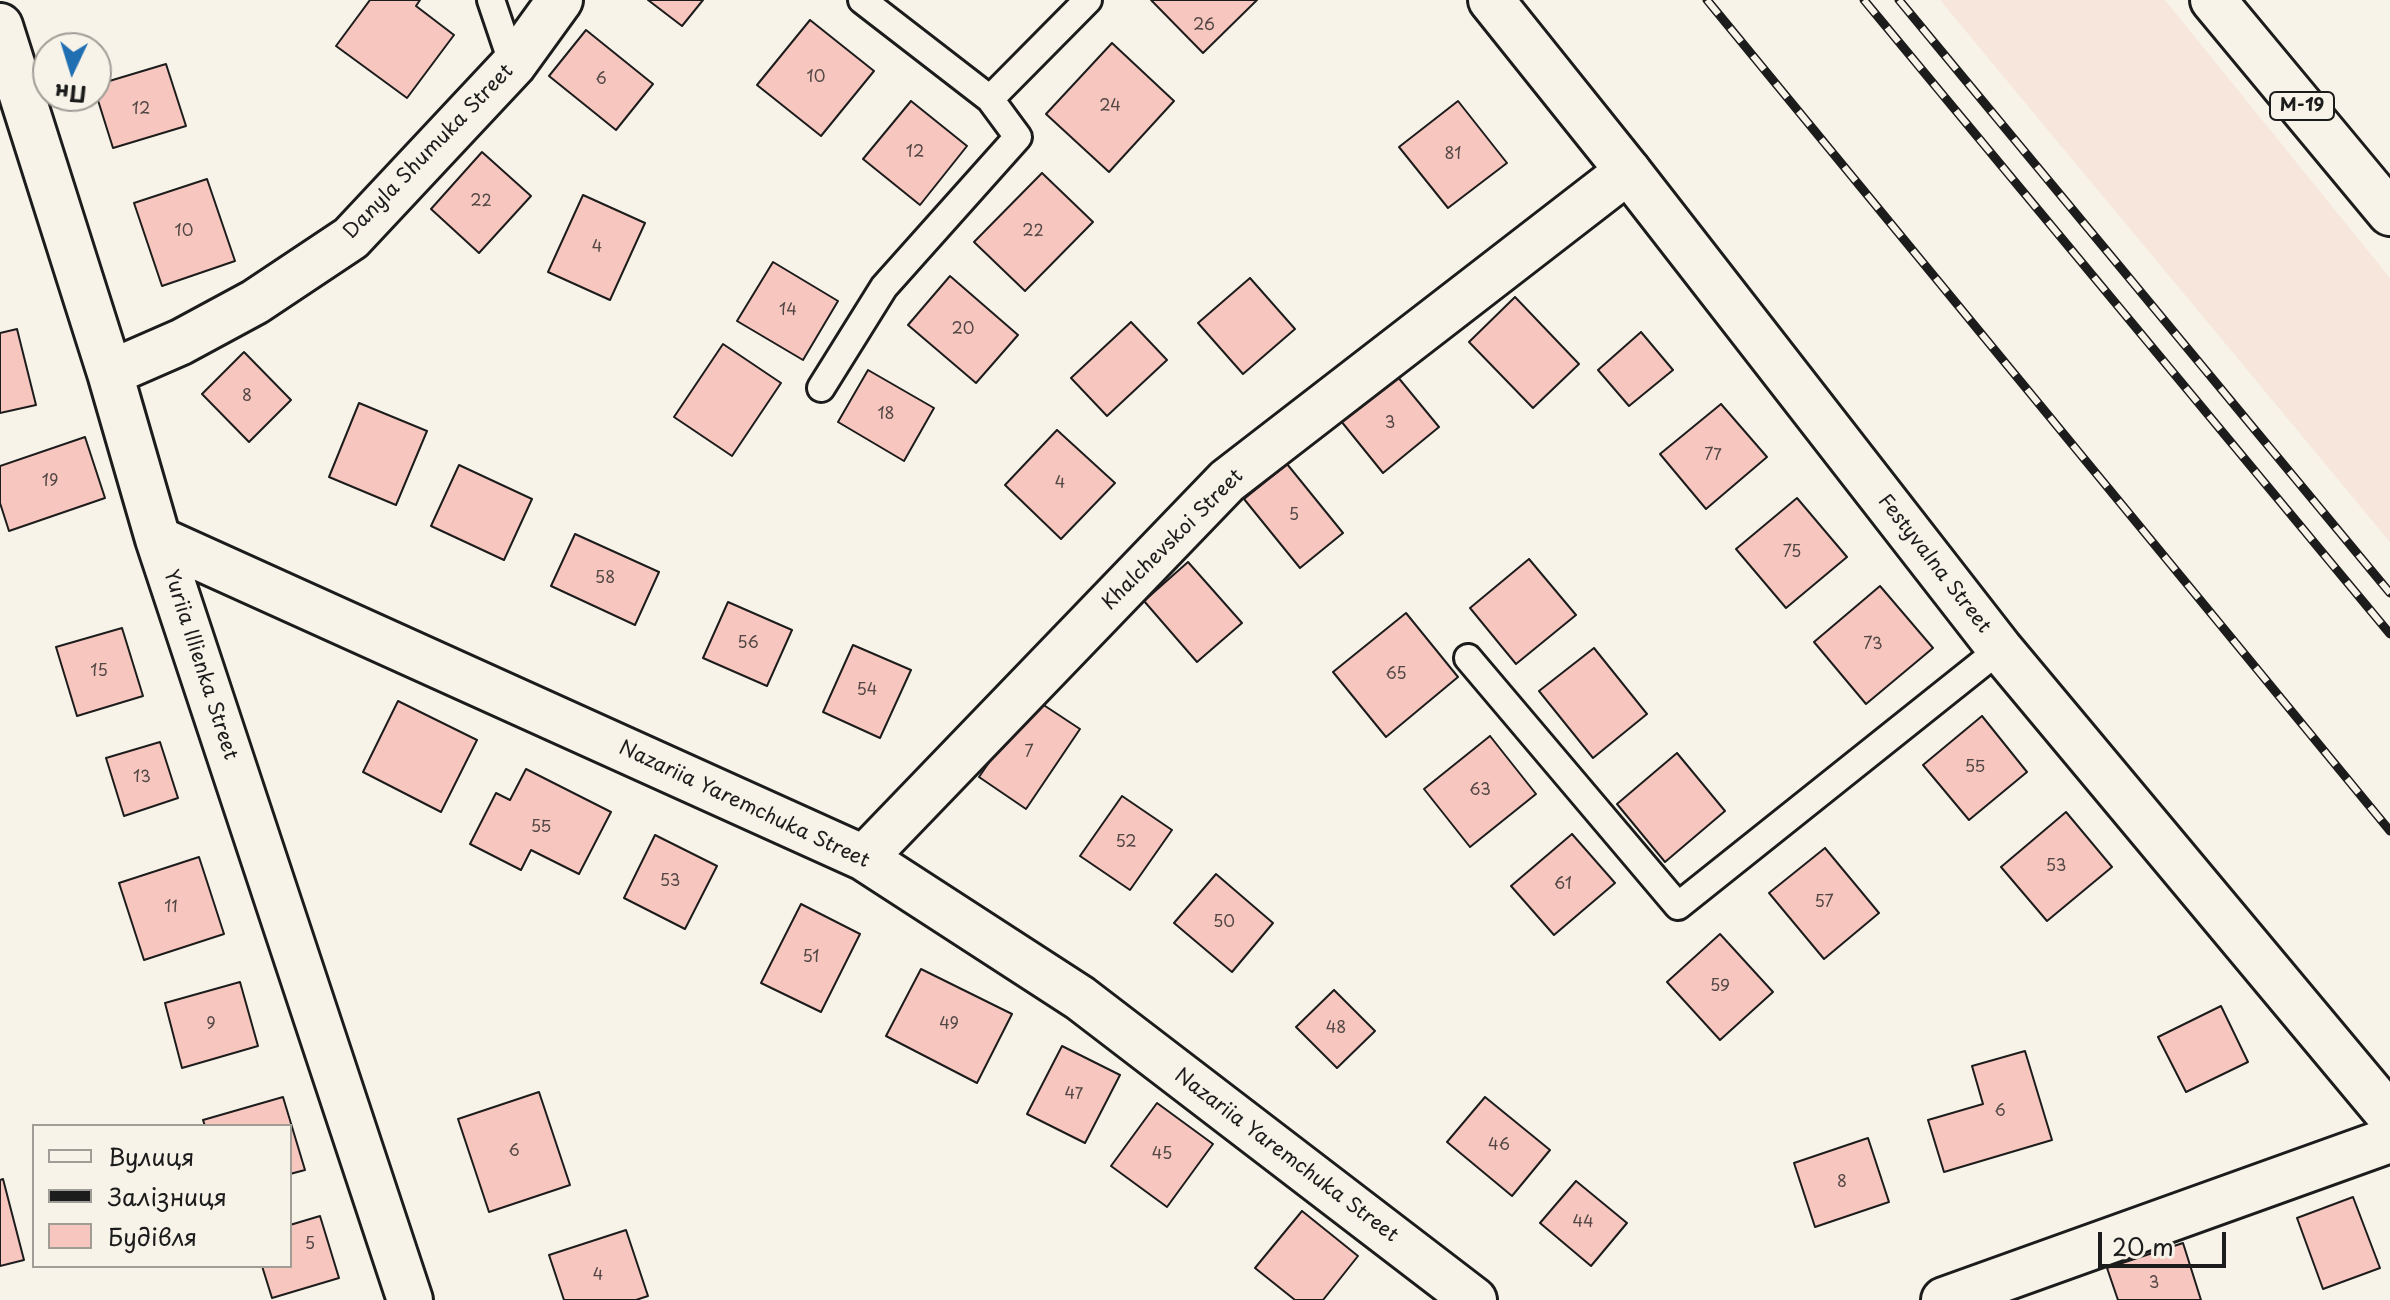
<!DOCTYPE html>
<html>
<head>
<meta charset="utf-8">
<style>
  body { margin:0 }
  #map { position:relative; width:2390px; height:1300px; overflow:hidden; background:#f7f3e8; font-family:"Playpen Sans",sans-serif }
  canvas { display:block }
  .legend { position:absolute; left:32px; top:1124px; width:260px; height:144px; box-sizing:border-box; background:#f7f3e8; border:2px solid #9f9d96; margin:0; padding:10px 14px; list-style:none; font-size:24px; color:#1c1c1c }
  .legend li { display:flex; align-items:center; gap:16px; height:40px }
  .legend b { width:40px; border:2px solid #9f9d96 }
  .north { position:absolute; left:32px; top:32px; width:80px; height:80px; box-sizing:border-box; background:#f7f3e8; border:2px solid #9f9d96; border-radius:50%; rotate:184deg; font-size:22px; font-weight:700; line-height:32px; text-align:center; color:#1c1c1c }
  .north::after { content:''; display:block; margin:auto; width:28px; height:36px; background:#1f6fb2; clip-path:polygon(50% 0,100% 100%,50% 72%,0 100%) }
  .scale { position:absolute; left:2098px; top:1232px; width:128px; height:36px; box-sizing:border-box; border:4px solid #1c1c1c; border-top:0; padding-left:10px; font-size:24px; line-height:28px; white-space:nowrap; color:#1c1c1c; -webkit-text-stroke:6px #f7f3e8; paint-order:stroke }
</style>
</head>
<body>
<div id="map">
<canvas width="2390" height="1300"></canvas>
<ul class="legend">
<li><b style="height:10px;background:#f7f3e8"></b>Вулиця</li>
<li><b style="height:10px;background:#1c1c1c"></b>Залізниця</li>
<li><b style="height:22px;background:#f7c7bf"></b>Будівля</li>
</ul>
<div class="north">Пн</div>
<div class="scale">20 m</div>
</div>
<script>
const g = document.querySelector('canvas').getContext('2d');
g.lineJoin = 'round';
function fillPath(path, color) { g.fillStyle = color; g.fill(path, 'evenodd'); }
const shape = rows => new Path2D(rows.map(r => 'M' + r).join(''));
function trace(path, color, width, dash) { g.strokeStyle = color; g.lineWidth = width; g.lineCap = dash ? 'butt' : 'round'; g.setLineDash(dash || []); g.stroke(path); }
function drawText(font, color, halo, rows, align = 'center') {
  g.font = font + ' "Playpen Sans",sans-serif'; g.lineWidth = 7; g.setLineDash([]); g.textBaseline = 'middle'; g.strokeStyle = halo; g.fillStyle = color; for (const [text, x, y, turn = 0] of rows) {
    g.save(); g.translate(x, y); g.rotate((+turn || 0) * Math.PI / 180); g.textAlign = isNaN(turn) ? turn : align; if (halo) g.strokeText(text, 0, 0); g.fillText(text, 0, 0); g.restore();
  }
}
fillPath(shape([
  [1940,0,2165,0,2390,278,2390,542]
]), '#f7e6dc');
const building = shape([
  [370,0,420,0,416,6,454,35,407,98,336,46,370,0],
  [648,0,703,0,682,26,648,0],
  [1151,0,1257,0,1203,53,1151,0],
  [810,20,874,71,821,136,757,85,810,20],
  [586,30,653,84,616,130,549,76,586,30],
  [1112,43,1174,101,1109,172,1046,114,1112,43],
  [166,64,186,126,113,148,96,94,96,85,166,64],
  [911,101,967,146,920,205,863,159,911,101],
  [1458,101,1507,163,1448,208,1399,147,1458,101],
  [482,152,531,196,479,253,431,209,482,152],
  [1042,173,1093,222,1025,291,974,242,1042,173],
  [207,179,235,261,162,286,134,203,207,179],
  [583,195,645,223,610,300,548,272,583,195],
  [773,262,838,301,803,360,737,321,773,262],
  [950,276,1018,335,976,383,908,325,950,276],
  [1250,278,1295,329,1243,374,1198,323,1250,278],
  [1515,297,1579,364,1533,408,1469,342,1515,297],
  [1131,322,1167,360,1107,416,1071,378,1131,322],
  [17,329,36,405,0,413,0,333,17,329],
  [1641,332,1673,370,1629,406,1598,370,1641,332],
  [723,344,781,383,732,456,674,417,723,344],
  [244,352,291,400,249,442,202,394,244,352],
  [868,370,934,408,904,461,838,422,868,370],
  [1397,376,1439,427,1383,473,1341,421,1397,376],
  [359,403,427,431,396,505,329,477,359,403],
  [1721,404,1767,457,1706,509,1660,454,1721,404],
  [1057,430,1115,483,1061,539,1005,485,1057,430],
  [85,437,105,498,9,531,0,503,0,466,85,437],
  [1287,464,1343,533,1300,568,1244,499,1287,464],
  [459,465,532,499,504,560,431,526,459,465],
  [1797,498,1847,557,1786,608,1736,549,1797,498],
  [575,534,659,572,635,625,551,586,575,534],
  [1529,559,1576,615,1516,664,1470,608,1529,559],
  [1188,562,1242,623,1197,662,1144,601,1188,562],
  [1880,586,1933,648,1866,704,1814,642,1880,586],
  [728,602,792,630,767,686,703,658,728,602],
  [1406,613,1458,677,1386,737,1333,672,1406,613],
  [122,628,143,696,77,716,56,647,122,628],
  [853,645,911,670,880,738,823,712,853,645],
  [1594,648,1647,714,1593,758,1539,691,1594,648],
  [1033,698,1080,729,1026,809,979,777,1033,698],
  [398,701,477,740,441,812,363,772,398,701],
  [1982,716,2027,772,1969,820,1923,765,1982,716],
  [1490,736,1536,794,1470,847,1424,789,1490,736],
  [160,742,178,798,124,816,106,758,160,742],
  [1677,753,1725,811,1665,862,1617,804,1677,753],
  [526,769,611,812,579,874,531,850,521,870,470,844,496,793,510,800,526,769],
  [1122,796,1172,830,1130,890,1080,856,1122,796],
  [2066,812,2112,867,2047,921,2001,867,2066,812],
  [1572,834,1615,883,1554,935,1511,886,1572,834],
  [655,835,717,866,685,929,624,898,655,835],
  [1825,848,1879,913,1824,959,1769,893,1825,848],
  [199,857,224,934,144,960,119,883,199,857],
  [1216,874,1273,923,1232,972,1174,923,1216,874],
  [801,904,860,934,821,1012,761,983,801,904],
  [1720,934,1773,992,1720,1040,1667,982,1720,934],
  [921,969,1012,1014,977,1083,886,1036,921,969],
  [240,982,258,1046,182,1068,165,1003,240,982],
  [1334,990,1375,1031,1337,1068,1296,1027,1334,990],
  [2221,1006,2248,1062,2186,1092,2158,1037,2221,1006],
  [1062,1046,1120,1075,1085,1143,1027,1114,1062,1046],
  [2025,1051,2052,1140,1944,1172,1928,1120,1983,1104,1972,1066,2025,1051],
  [539,1092,570,1185,489,1212,458,1119,539,1092],
  [283,1097,305,1170,290,1174,290,1126,205,1126,203,1120,283,1097],
  [1485,1097,1550,1150,1512,1196,1447,1142,1485,1097],
  [1157,1103,1213,1144,1167,1207,1111,1166,1157,1103],
  [1868,1138,1889,1202,1815,1227,1794,1163,1868,1138],
  [3,1179,24,1260,0,1266,0,1180,3,1179],
  [1576,1181,1627,1223,1591,1266,1540,1223,1576,1181],
  [2353,1197,2380,1268,2323,1289,2297,1218,2353,1197],
  [1302,1211,1358,1256,1323,1300,1295,1300,1255,1268,1302,1211],
  [320,1216,339,1278,272,1298,262,1266,290,1266,290,1225,320,1216],
  [626,1230,648,1296,636,1300,564,1300,549,1255,626,1230],
  [2183,1243,2201,1300,2118,1300,2107,1268,2183,1243]
]);
fillPath(building, '#f7c7bf');
trace(building, '#1c1c1c', 2);
const service = shape([
  [491,0,513,65],
  [990,99,1088,0],
  [821,388,884,287,1018,137,990,99,862,0],
  [1468,658,1678,906,2000,649]
]);
const minor = shape([
  [0,26,110,373,158,539,410,1300],
  [110,373,181,342,255,302,351,238,513,65,560,0],
  [158,539,864,858,1080,998,1474,1300],
  [864,858,1227,481,1628,171]
]);
const tertiary = shape([
  [1491,0,1628,171,2000,649,2390,1116],
  [1944,1300,2390,1140]
]);
const trunk = shape([
  [2213,0,2390,213]
]);
trace(service, '#1c1c1c', 32);
trace(minor, '#1c1c1c', 50);
trace(tertiary, '#1c1c1c', 50);
trace(trunk, '#1c1c1c', 50);
trace(service, '#f7f3e8', 26);
trace(minor, '#f7f3e8', 44);
trace(tertiary, '#f7f3e8', 44);
trace(trunk, '#f7f3e8', 44);
const rail = shape([
  [1707,0,2390,831],
  [1864,0,2390,634],
  [1899,0,2390,593]
]);
trace(rail, '#1c1c1c', 9);
trace(rail, '#f7f3e8', 6, [18]);
drawText('16px', '#534745', null, [
  ["26",1204,26],
  ["10",816,78],
  ["6",601,80],
  ["24",1110,107],
  ["12",141,110],
  ["12",915,153],
  ["81",1453,155],
  ["22",481,202],
  ["10",184,232],
  ["22",1033,232],
  ["4",597,248],
  ["14",788,311],
  ["20",963,330],
  ["8",247,397],
  ["18",886,415],
  ["3",1390,424],
  ["77",1713,456],
  ["19",50,482],
  ["4",1060,484],
  ["5",1294,516],
  ["75",1792,553],
  ["58",605,579],
  ["56",748,644],
  ["73",1873,645],
  ["15",99,672],
  ["65",1396,675],
  ["54",867,691],
  ["7",1029,753],
  ["55",1975,768],
  ["13",142,778],
  ["63",1480,791],
  ["55",541,828],
  ["52",1126,843],
  ["53",2056,867],
  ["53",670,882],
  ["61",1563,885],
  ["57",1824,903],
  ["11",171,908],
  ["50",1224,923],
  ["51",811,958],
  ["59",1720,987],
  ["9",211,1025],
  ["49",949,1025],
  ["48",1336,1029],
  ["47",1074,1095],
  ["6",2000,1112],
  ["46",1499,1146],
  ["6",514,1152],
  ["45",1162,1155],
  ["8",1842,1183],
  ["44",1583,1223],
  ["5",310,1245],
  ["4",598,1276],
  ["3",2154,1284]
]);
for (const [x, y, w] of [
  [2302,106,64]
]) { const box = new Path2D(); box.roundRect(x - w / 2, y - 14, w, 28, 6); g.fillStyle = '#f7f3e8'; g.fill(box); trace(box, '#1c1c1c', 2); }
drawText('bold 18px', '#1c1c1c', null, [
  ["М-19",2302,106]
]);
drawText('20px', '#1c1c1c', '#f7f3e8', [
  ["Danyla Shumuka Street",429,152,-46],
  ["Khalchevskoi Street",1173,540,-45],
  ["Festyvalna Street",1934,564,52],
  ["Yuriia Illienka Street",200,665,72],
  ["Nazariia Yaremchuka Street",744,805,25],
  ["Nazariia Yaremchuka Street",1286,1156,37]
]);
</script>
</body>
</html>
